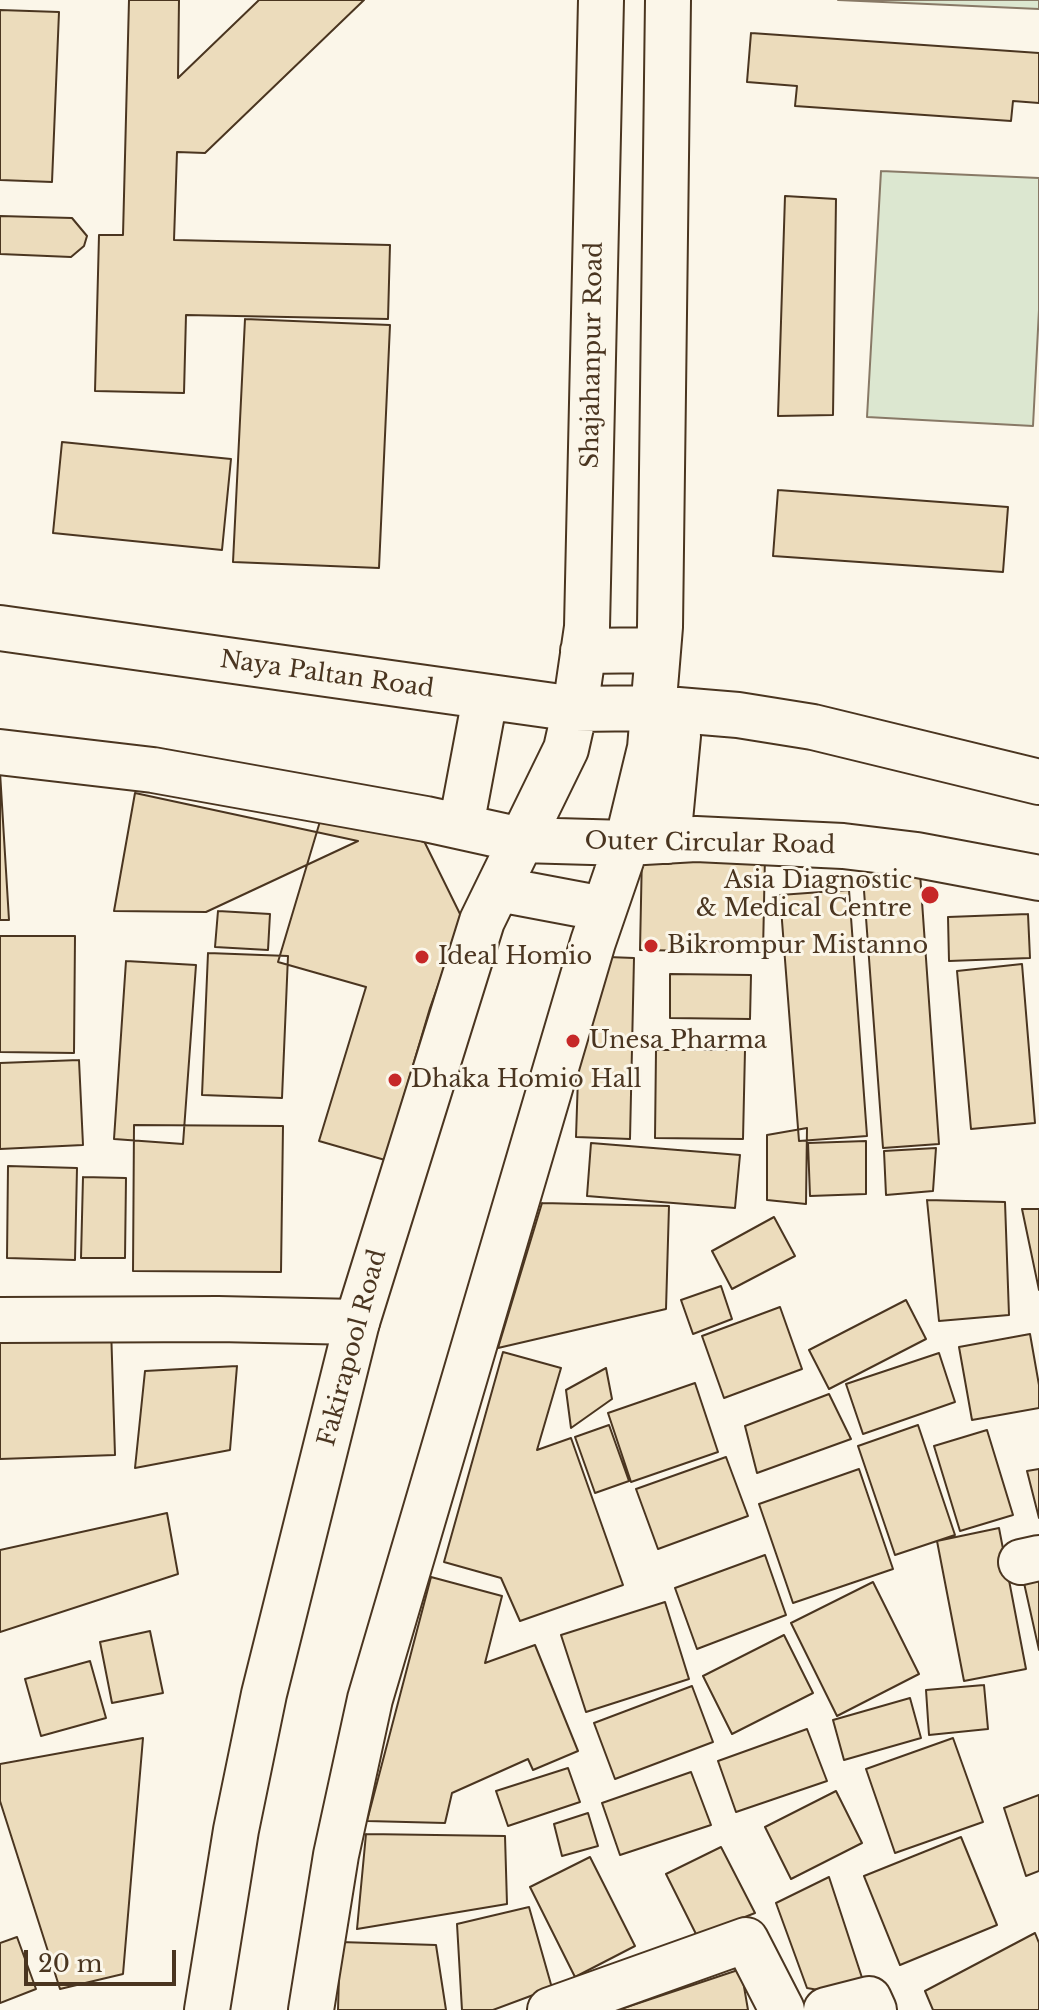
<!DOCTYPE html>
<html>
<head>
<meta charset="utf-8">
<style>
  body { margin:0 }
  #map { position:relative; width:1039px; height:2010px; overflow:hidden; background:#fbf6e9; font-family:"Libre Baskerville",serif }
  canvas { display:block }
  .scale { position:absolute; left:24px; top:1950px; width:152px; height:36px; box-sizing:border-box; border:4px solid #4a3520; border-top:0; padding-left:10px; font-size:24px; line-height:28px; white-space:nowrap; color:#4a3520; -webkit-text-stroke:6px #fbf6e9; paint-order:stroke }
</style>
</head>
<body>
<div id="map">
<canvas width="1039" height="2010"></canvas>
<div class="scale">20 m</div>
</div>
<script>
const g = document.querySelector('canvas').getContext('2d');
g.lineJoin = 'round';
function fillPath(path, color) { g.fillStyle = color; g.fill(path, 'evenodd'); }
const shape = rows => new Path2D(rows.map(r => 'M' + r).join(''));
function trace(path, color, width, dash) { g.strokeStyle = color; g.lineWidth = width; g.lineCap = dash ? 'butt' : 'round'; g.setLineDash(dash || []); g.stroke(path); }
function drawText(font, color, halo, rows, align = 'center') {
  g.font = font + ' "Libre Baskerville",serif'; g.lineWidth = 6; g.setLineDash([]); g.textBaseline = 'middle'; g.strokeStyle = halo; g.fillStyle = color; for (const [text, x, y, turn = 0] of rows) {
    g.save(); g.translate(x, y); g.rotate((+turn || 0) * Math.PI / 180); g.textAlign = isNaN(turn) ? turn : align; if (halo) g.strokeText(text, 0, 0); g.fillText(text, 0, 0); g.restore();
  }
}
const green = shape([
  [838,0,1039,0,1039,9,838,0],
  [881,171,1039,178,1039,310,1033,426,867,417,881,171]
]);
fillPath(green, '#dce7d0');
trace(green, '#887966', 2);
const building = shape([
  [129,0,179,0,178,78,259,0,364,0,205,153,177,152,174,240,390,245,388,319,186,315,184,393,95,391,99,235,123,235,129,0],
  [0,10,59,12,52,182,0,180,0,10],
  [751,33,1039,53,1039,103,1013,101,1011,121,795,106,797,86,747,82,751,33],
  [785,196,836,199,833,415,778,416,785,196],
  [0,216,72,218,87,236,84,246,71,257,0,254,0,216],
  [245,319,390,325,379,568,233,562,245,319],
  [62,442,231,459,222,550,53,533,62,442],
  [778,490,1008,507,1003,572,773,556,778,490],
  [0,772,9,920,0,920,0,772],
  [135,793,358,841,206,912,114,911,135,793],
  [321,818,424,841,462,918,430,1008,385,1160,319,1141,366,987,278,962,321,818],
  [642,853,765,855,763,952,640,950,642,853],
  [920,873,939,1144,883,1148,863,877,920,873],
  [849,890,867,1136,799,1141,780,895,849,890],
  [218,911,270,914,268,950,215,947,218,911],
  [1028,914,1030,958,949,961,948,917,1028,914],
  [0,936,75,936,74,1053,0,1052,0,936],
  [208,953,288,956,282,1098,202,1095,208,953],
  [582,956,634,958,630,1139,576,1137,582,956],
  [126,961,196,965,183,1144,114,1139,126,961],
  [1022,964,1035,1123,971,1129,957,971,1022,964],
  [670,974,751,975,750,1019,670,1018,670,974],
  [656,1050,745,1050,743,1139,655,1138,656,1050],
  [79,1060,83,1145,0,1149,0,1063,79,1060],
  [134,1125,283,1126,281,1272,133,1271,134,1125],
  [807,1128,806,1204,767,1200,767,1135,807,1128],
  [866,1141,866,1194,810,1196,808,1143,866,1141],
  [591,1143,740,1155,735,1208,587,1196,591,1143],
  [936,1148,933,1191,886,1195,884,1151,936,1148],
  [8,1166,77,1168,75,1260,7,1258,8,1166],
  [83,1177,126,1178,125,1258,81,1258,83,1177],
  [927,1200,1005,1202,1009,1315,939,1321,927,1200],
  [542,1203,669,1206,666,1309,498,1348,542,1203],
  [1022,1209,1039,1209,1039,1290,1022,1209],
  [774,1217,795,1256,732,1289,712,1251,774,1217],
  [721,1286,732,1319,693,1334,681,1300,721,1286],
  [906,1300,926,1339,829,1389,809,1350,906,1300],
  [780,1307,802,1369,724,1398,702,1336,780,1307],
  [111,1327,115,1455,0,1459,0,1331,111,1327],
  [1030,1334,1039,1385,1039,1408,972,1420,959,1347,1030,1334],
  [503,1352,561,1368,537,1450,571,1438,623,1585,520,1621,501,1578,444,1562,503,1352],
  [939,1353,955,1402,863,1434,846,1384,939,1353],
  [237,1366,230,1450,135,1468,145,1371,237,1366],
  [606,1368,612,1399,571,1428,566,1390,606,1368],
  [695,1383,718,1452,631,1482,608,1413,695,1383],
  [829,1394,851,1439,757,1473,745,1426,829,1394],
  [609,1425,629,1481,595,1493,575,1437,609,1425],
  [918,1425,955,1535,895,1555,858,1446,918,1425],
  [987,1430,1013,1515,960,1531,934,1446,987,1430],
  [726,1457,748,1516,658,1549,636,1489,726,1457],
  [859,1469,893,1569,793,1603,759,1504,859,1469],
  [1039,1469,1039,1518,1027,1471,1039,1469],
  [167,1513,178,1574,0,1632,0,1550,167,1513],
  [999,1528,1026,1669,964,1681,937,1541,999,1528],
  [765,1555,786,1615,697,1649,675,1588,765,1555],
  [1039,1570,1039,1650,1022,1574,1039,1570],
  [431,1577,502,1596,485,1663,535,1645,578,1751,533,1770,528,1759,452,1793,445,1823,367,1821,431,1577],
  [873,1582,919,1674,837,1716,791,1623,873,1582],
  [665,1602,689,1679,586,1712,561,1635,665,1602],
  [150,1631,163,1693,112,1703,100,1642,150,1631],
  [784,1635,813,1693,732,1734,703,1676,784,1635],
  [90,1661,106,1718,41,1736,25,1679,90,1661],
  [984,1685,988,1729,929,1735,926,1690,984,1685],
  [692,1686,713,1742,615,1779,594,1723,692,1686],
  [910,1698,921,1738,844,1760,833,1720,910,1698],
  [807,1729,827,1781,736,1812,718,1761,807,1729],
  [143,1738,123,1974,60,1989,0,1801,0,1764,143,1738],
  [953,1738,983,1822,895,1853,866,1769,953,1738],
  [568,1768,580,1802,508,1826,496,1791,568,1768],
  [691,1772,711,1825,620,1855,602,1803,691,1772],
  [836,1791,862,1843,791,1879,765,1827,836,1791],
  [1039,1795,1039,1871,1026,1876,1004,1808,1039,1795],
  [588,1813,598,1846,562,1856,554,1824,588,1813],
  [366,1834,505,1836,507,1904,357,1929,366,1834],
  [961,1837,997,1925,900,1965,864,1876,961,1837],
  [721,1847,755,1913,697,1936,666,1874,721,1847],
  [590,1857,635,1946,575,1977,530,1887,590,1857],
  [829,1877,869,1999,807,1988,776,1903,829,1877],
  [529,1907,552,1988,493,2010,462,2010,457,1924,529,1907],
  [1035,1933,1039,1943,1039,2010,933,2010,925,1991,1035,1933],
  [17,1937,36,1989,0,2003,0,1943,17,1937],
  [340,1942,436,1945,446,2010,338,2010,340,1942],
  [741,1969,748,2010,618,2010,741,1969]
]);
fillPath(building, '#ecdcbc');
trace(building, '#4a3520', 2);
const street = shape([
  [0,1320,218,1319,357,1322],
  [1021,1562,1039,1558],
  [550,2010,746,1940,782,2010],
  [826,2010,869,1999,874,2010]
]);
const primary = shape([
  [0,628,575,709,654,708,738,715,813,727,1039,782],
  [583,651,658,650],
  [0,752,153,770,426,819,521,840,627,843,696,839,843,846,917,855,1039,878],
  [461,826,485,698],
  [668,841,678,736],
  [498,889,604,909],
  [207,2010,236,1830,264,1694,357,1322,482,921,566,749,575,709,587,627,601,0],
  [311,2010,336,1855,370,1699,593,942,627,843,650,748,660,627,668,0]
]);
trace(street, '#4a3520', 48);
trace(primary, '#4a3520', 48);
trace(street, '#fbf6e9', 44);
trace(primary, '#fbf6e9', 44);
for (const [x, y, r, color] of [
  [930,895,10,"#c62828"],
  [651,946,8,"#c62828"],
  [422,957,8,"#c62828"],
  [573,1041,8,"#c62828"],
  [395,1080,8,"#c62828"]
]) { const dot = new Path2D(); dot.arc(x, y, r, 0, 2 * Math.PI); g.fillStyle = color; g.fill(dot); trace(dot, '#fbf6e9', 3); }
drawText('24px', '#4a3520', '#fbf6e9', [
  ["Shajahanpur Road",593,355,-89],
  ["Naya Paltan Road",327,675,8],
  ["Outer Circular Road",710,844,1],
  ["Fakirapool Road",353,1348,-75]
]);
drawText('24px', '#4a3520', '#fbf6e9', [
  ["Asia Diagnostic",912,881,"right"],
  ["& Medical Centre",912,909,"right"],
  ["Bikrompur Mistanno",667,946],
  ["Ideal Homio",438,957],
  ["Unesa Pharma",589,1041],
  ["Dhaka Homio Hall",411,1080]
], 'left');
</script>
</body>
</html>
